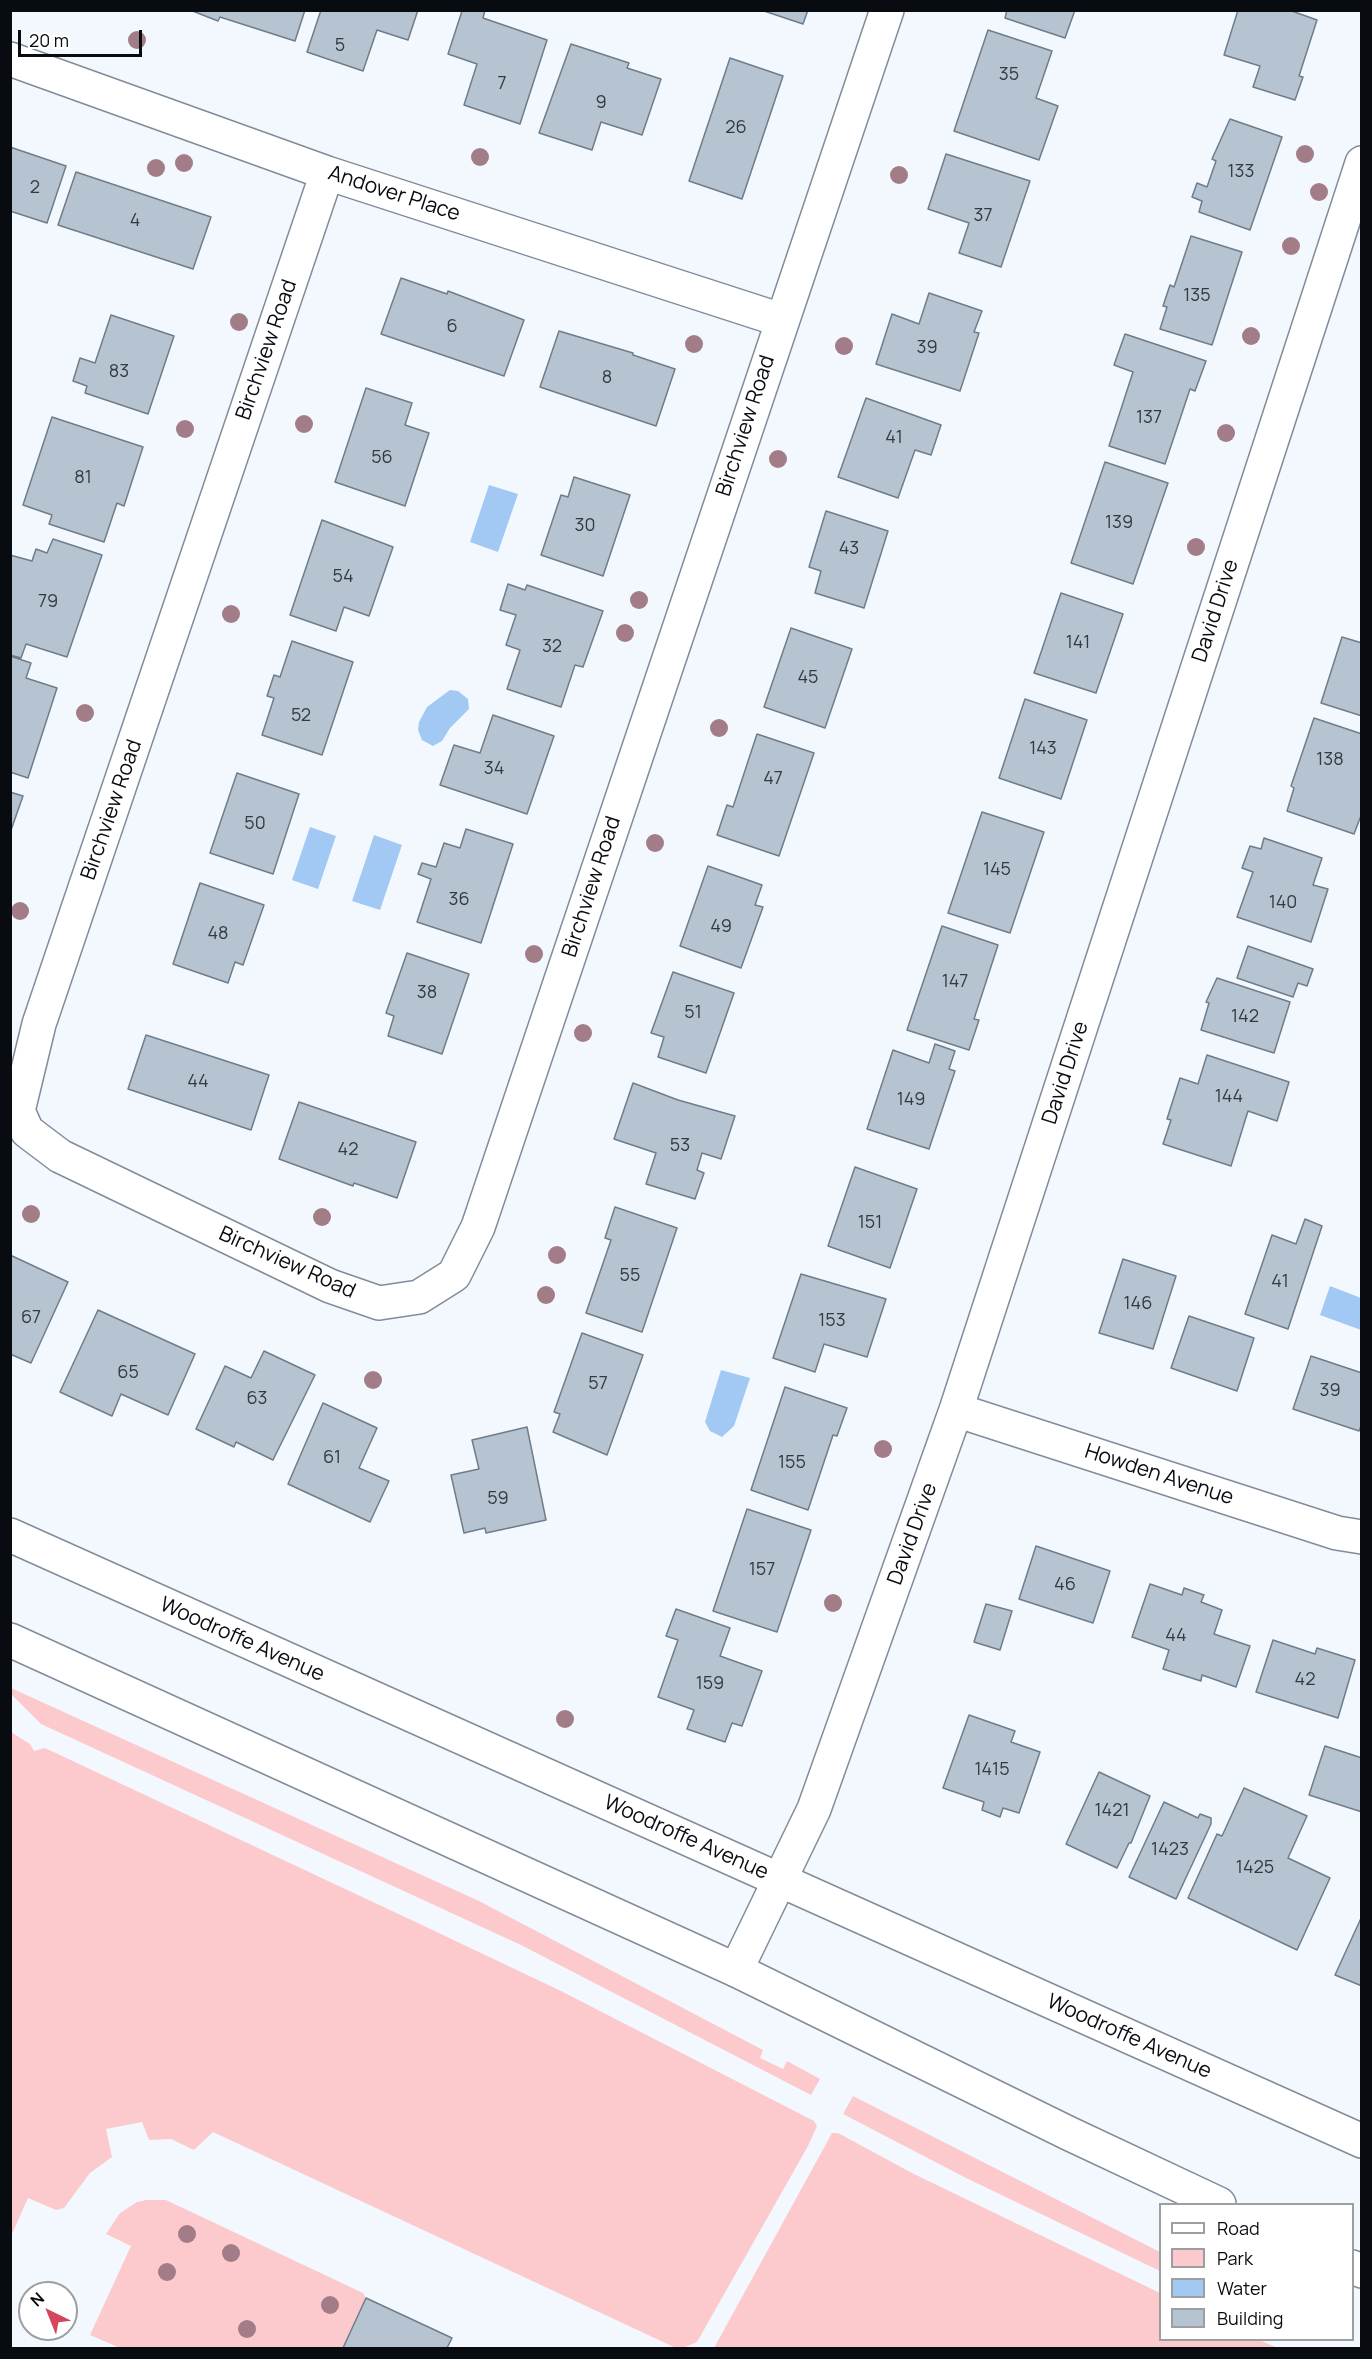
<!DOCTYPE html>
<html>
<head>
<meta charset="utf-8">
<style>
  body { margin:0 }
  #map { position:relative; width:1372px; height:2359px; overflow:hidden; background:#f3f8ff; font-family:Manrope,sans-serif }
  canvas { display:block }
  .frame { position:absolute; inset:0; border:12px solid #080c11; pointer-events:none }
  .legend { position:absolute; left:1159px; top:2203px; width:195px; height:138px; box-sizing:border-box; background:#fff; border:2px solid #9c9ea0; margin:0; padding:8px 10px; list-style:none; font-size:18px; color:#080c11 }
  .legend li { display:flex; align-items:center; gap:12px; height:30px }
  .legend b { width:30px; border:2px solid #9c9ea0 }
  .north { position:absolute; left:18px; top:2281px; width:60px; height:60px; box-sizing:border-box; background:#fff; border:2px solid #9c9ea0; border-radius:50%; rotate:317deg; font-size:16px; font-weight:700; line-height:24px; text-align:center; color:#080c11 }
  .north::after { content:''; display:block; margin:auto; width:21px; height:27px; background:#d5455b; clip-path:polygon(50% 0,100% 100%,50% 72%,0 100%) }
  .scale { position:absolute; left:18px; top:30px; width:124px; height:27px; box-sizing:border-box; border:3px solid #080c11; border-top:0; padding-left:8px; font-size:18px; line-height:21px; white-space:nowrap; color:#080c11; -webkit-text-stroke:4px #fff; paint-order:stroke }
</style>
</head>
<body>
<div id="map">
<canvas width="1372" height="2359"></canvas>
<div class="frame"></div>
<ul class="legend">
<li><b style="height:8px;background:#fff"></b>Road</li>
<li><b style="height:16px;background:#fccacc"></b>Park</li>
<li><b style="height:16px;background:#a2c9f3"></b>Water</li>
<li><b style="height:16px;background:#b6c4d2"></b>Building</li>
</ul>
<div class="north">N</div>
<div class="scale">20 m</div>
</div>
<script>
const g = document.querySelector('canvas').getContext('2d');
g.lineJoin = 'round';
function fillPath(path, color) { g.fillStyle = color; g.fill(path, 'evenodd'); }
const shape = rows => new Path2D(rows.map(r => 'M' + r).join(''));
function trace(path, color, width, dash) { g.strokeStyle = color; g.lineWidth = width; g.lineCap = dash ? 'butt' : 'round'; g.setLineDash(dash || []); g.stroke(path); }
function drawText(font, color, halo, rows, align = 'center') {
  g.font = font + ' Manrope,sans-serif'; g.lineWidth = 4.5; g.setLineDash([]); g.textBaseline = 'middle'; g.strokeStyle = halo; g.fillStyle = color; for (const [text, x, y, turn = 0] of rows) {
    g.save(); g.translate(x, y); g.rotate((+turn || 0) * Math.PI / 180); g.textAlign = isNaN(turn) ? turn : align; if (halo) g.strokeText(text, 0, 0); g.fillText(text, 0, 0); g.restore();
  }
}
fillPath(shape([
  [11,1688,479,1901,763,2050,760,2058,783,2069,787,2061,820,2079,811,2095,521,1945,41,1724,11,1694],
  [11,1732,30,1744,34,1751,45,1748,424,1926,561,1991,814,2121,817,2126,808,2146,697,2342,683,2348,676,2348,213,2132,194,2150,171,2139,149,2140,142,2122,106,2129,112,2157,90,2173,64,2208,56,2210,28,2198,11,2236],
  [853,2096,1160,2252,1160,2271,966,2178,843,2114],
  [832,2133,838,2133,912,2173,1160,2293,1160,2340,1259,2340,1278,2348,714,2348],
  [146,2200,166,2200,363,2293,366,2298,343,2348,120,2348,90,2335,131,2246,106,2234,120,2213,137,2202]
]), '#fccacc');
fillPath(shape([
  [489,485,518,494,498,552,470,542],
  [450,690,458,691,468,699,469,709,450,728,442,741,433,746,422,740,418,730,419,722,427,707],
  [310,827,336,836,318,889,292,880],
  [374,835,402,845,380,910,352,901],
  [1330,1286,1361,1298,1361,1330,1320,1315],
  [721,1370,750,1378,734,1426,722,1437,710,1431,705,1422]
]), '#a2c9f3');
const building = shape([
  [190,10,305,10,295,41,220,17,218,21,190,10],
  [321,10,323,11,418,10,408,40,377,30,363,71,307,52,321,10],
  [465,10,485,10,483,18,547,40,520,124,464,105,477,64,448,54,462,11,465,10],
  [761,10,808,10,803,24,761,10],
  [1007,10,1075,10,1065,38,1005,18,1007,10],
  [1238,10,1289,10,1317,20,1299,76,1303,77,1295,100,1253,87,1260,66,1224,55,1238,10],
  [988,30,1052,51,1036,98,1058,106,1039,160,954,131,988,30],
  [571,44,629,63,627,68,661,79,642,135,601,122,592,150,539,133,571,44],
  [730,58,783,76,742,199,689,181,730,58],
  [1230,119,1282,137,1250,230,1199,212,1202,201,1192,197,1197,183,1207,187,1216,161,1212,159,1230,119],
  [10,147,66,166,47,223,10,211,10,147],
  [946,154,1030,181,1001,267,959,253,969,223,928,209,946,154],
  [76,172,211,217,193,269,58,225,76,172],
  [1191,236,1242,252,1212,345,1160,329,1167,307,1163,306,1170,285,1174,287,1191,236],
  [401,278,447,294,448,291,524,320,504,376,381,334,401,278],
  [929,293,982,311,974,332,979,333,960,391,876,364,892,314,919,324,929,293],
  [111,315,174,336,148,414,85,393,87,386,73,381,80,358,95,363,111,315],
  [559,331,633,353,633,355,675,369,656,426,540,387,559,331],
  [1125,334,1206,361,1195,391,1190,389,1165,464,1109,446,1133,372,1114,365,1125,334],
  [366,388,412,403,405,425,429,433,405,506,335,482,366,388],
  [866,398,941,425,931,455,915,450,898,498,838,477,866,398],
  [52,417,143,447,124,506,117,503,104,542,49,524,52,515,23,505,52,417],
  [1105,462,1168,483,1133,584,1071,563,1105,462],
  [574,477,630,495,603,576,541,555,561,495,568,497,574,477],
  [826,511,888,531,864,608,815,593,821,571,809,567,826,511],
  [322,520,393,547,369,616,344,607,336,631,290,615,322,520],
  [53,539,102,555,67,657,26,644,21,658,10,655,10,555,32,561,36,549,47,553,53,539],
  [508,584,525,590,527,585,603,611,583,667,575,665,561,707,507,689,520,650,506,645,516,615,500,610,508,584],
  [1061,593,1123,614,1096,693,1034,673,1061,593],
  [791,628,852,649,825,728,764,707,791,628],
  [1342,637,1362,643,1362,716,1321,703,1342,637],
  [292,641,353,662,322,755,262,735,274,698,267,696,274,675,280,677,292,641],
  [10,656,31,663,26,678,57,688,28,778,10,772,10,656],
  [1025,699,1087,720,1061,799,999,778,1025,699],
  [493,715,554,736,527,814,440,785,454,745,480,753,493,715],
  [1314,718,1362,734,1362,813,1354,834,1287,811,1294,788,1291,786,1314,718],
  [757,734,814,753,779,856,717,835,727,805,733,807,757,734],
  [237,773,299,794,273,874,210,853,237,773],
  [10,792,23,796,10,833,10,792],
  [982,812,1044,832,1010,933,948,913,982,812],
  [466,829,513,844,481,943,417,922,431,879,418,874,422,863,436,867,444,843,460,848,466,829],
  [1264,838,1322,858,1313,885,1328,889,1311,942,1237,917,1253,872,1242,868,1250,846,1261,849,1264,838],
  [708,866,762,885,755,905,763,907,741,968,680,946,708,866],
  [200,883,264,905,243,965,235,962,228,983,173,964,200,883],
  [942,926,998,945,974,1019,979,1020,969,1050,907,1030,942,926],
  [1248,946,1313,969,1307,986,1298,983,1293,997,1237,978,1248,946],
  [407,953,469,974,442,1054,388,1036,394,1016,386,1013,407,953],
  [673,972,734,993,706,1073,658,1057,664,1037,651,1033,673,972],
  [1217,978,1290,1002,1274,1053,1201,1030,1209,1003,1206,1002,1217,978],
  [146,1035,269,1075,251,1130,128,1089,146,1035],
  [935,1044,955,1051,949,1069,955,1071,929,1149,867,1129,893,1050,929,1063,935,1044],
  [1207,1055,1289,1082,1277,1121,1248,1111,1231,1166,1163,1144,1171,1120,1167,1119,1180,1078,1198,1084,1207,1055],
  [633,1083,678,1100,735,1116,721,1159,702,1153,697,1170,704,1173,695,1199,646,1184,656,1153,614,1139,633,1083],
  [299,1102,416,1142,397,1198,354,1183,353,1186,279,1159,299,1102],
  [855,1167,917,1189,890,1268,828,1246,855,1167],
  [615,1207,677,1228,642,1332,586,1313,611,1240,605,1238,615,1207],
  [1305,1219,1322,1226,1288,1329,1245,1314,1272,1235,1296,1244,1305,1219],
  [10,1255,68,1282,31,1363,10,1354,10,1255],
  [1123,1259,1176,1276,1153,1349,1099,1333,1123,1259],
  [801,1274,886,1299,867,1357,824,1344,815,1372,773,1358,801,1274],
  [98,1310,195,1354,168,1415,121,1394,112,1416,60,1392,98,1310],
  [1189,1316,1254,1338,1237,1391,1171,1368,1189,1316],
  [582,1333,643,1355,607,1455,553,1432,560,1414,554,1412,582,1333],
  [264,1351,315,1375,273,1460,236,1442,234,1447,196,1429,225,1366,251,1378,264,1351],
  [1311,1356,1362,1373,1362,1424,1359,1431,1293,1409,1311,1356],
  [785,1387,847,1408,837,1436,833,1435,808,1510,751,1490,785,1387],
  [323,1403,377,1428,359,1468,389,1481,370,1522,288,1484,323,1403],
  [527,1427,546,1520,486,1533,485,1528,464,1533,451,1475,479,1469,472,1440,527,1427],
  [747,1509,811,1530,777,1632,713,1611,747,1509],
  [1036,1546,1110,1571,1093,1623,1019,1599,1036,1546],
  [1150,1584,1182,1595,1184,1588,1204,1595,1201,1602,1222,1610,1214,1634,1250,1646,1236,1687,1202,1675,1201,1681,1163,1669,1169,1650,1132,1637,1150,1584],
  [986,1604,1012,1611,1000,1650,974,1642,986,1604],
  [676,1609,730,1628,720,1656,762,1671,742,1726,732,1723,725,1742,687,1729,694,1710,658,1697,678,1640,666,1636,676,1609],
  [1273,1640,1315,1654,1317,1648,1355,1660,1338,1718,1256,1692,1273,1640],
  [969,1715,1015,1731,1011,1742,1040,1752,1019,1813,1003,1808,1000,1817,982,1810,984,1802,943,1788,969,1715],
  [1325,1746,1362,1758,1362,1812,1309,1795,1325,1746],
  [1099,1772,1150,1796,1131,1843,1129,1843,1117,1868,1066,1844,1099,1772],
  [1244,1788,1307,1816,1288,1858,1330,1878,1297,1950,1188,1898,1217,1834,1222,1836,1244,1788],
  [1164,1802,1198,1818,1200,1814,1211,1818,1211,1824,1176,1899,1129,1877,1164,1802],
  [1362,1916,1362,1986,1335,1975,1362,1916],
  [366,2298,452,2338,447,2348,343,2348,366,2298]
]);
fillPath(building, '#b6c4d2');
trace(building, '#6f7c8a', 1.5);
const minor = shape([
  [10,59,327,173,781,320],
  [327,173,39,1024,18,1111,27,1131,60,1156,330,1286,379,1303,419,1297,454,1275,478,1227,887,10],
  [956,1410,1337,1533,1362,1537],
  [736,1970,814,1809,956,1410,1362,163]
]);
const secondary = shape([
  [10,1535,1362,2141],
  [10,1640,736,1970,1068,2133,1219,2204],
  [1352,2267,1362,2271]
]);
trace(minor, '#808c9a', 36);
trace(secondary, '#808c9a', 36);
trace(minor, '#fff', 33);
trace(secondary, '#fff', 33);
g.fillStyle = '#a27d87';
for (const [x, y] of [
  [137,40],
  [1305,154],
  [480,157],
  [184,163],
  [156,168],
  [899,175],
  [1319,192],
  [1291,246],
  [239,322],
  [1251,336],
  [694,344],
  [844,346],
  [304,424],
  [185,429],
  [1226,433],
  [778,459],
  [1196,547],
  [639,600],
  [231,614],
  [625,633],
  [85,713],
  [719,728],
  [655,843],
  [20,911],
  [534,954],
  [583,1033],
  [31,1214],
  [322,1217],
  [557,1255],
  [546,1295],
  [373,1380],
  [883,1449],
  [833,1603],
  [565,1719],
  [187,2234],
  [231,2253],
  [167,2272],
  [330,2305],
  [247,2329]
]) { g.beginPath(); g.arc(x, y, 9, 0, 2 * Math.PI); g.fill(); }
drawText('18px', '#343a41', null, [
  ["5",340,46],
  ["35",1009,75],
  ["7",502,84],
  ["9",601,103],
  ["26",736,128],
  ["133",1241,172],
  ["2",35,188],
  ["37",983,216],
  ["4",135,221],
  ["135",1197,296],
  ["6",452,327],
  ["39",927,348],
  ["83",119,372],
  ["8",607,378],
  ["137",1149,418],
  ["41",894,438],
  ["56",382,458],
  ["81",83,478],
  ["139",1119,523],
  ["30",585,526],
  ["43",849,549],
  ["54",343,577],
  ["79",48,602],
  ["141",1078,643],
  ["32",552,647],
  ["45",808,678],
  ["52",301,716],
  ["143",1043,749],
  ["138",1330,760],
  ["34",494,769],
  ["47",773,779],
  ["50",255,824],
  ["145",997,870],
  ["36",459,900],
  ["140",1283,903],
  ["49",721,927],
  ["48",218,934],
  ["147",955,982],
  ["38",427,993],
  ["51",693,1013],
  ["142",1245,1017],
  ["44",198,1082],
  ["144",1229,1097],
  ["149",911,1100],
  ["53",680,1146],
  ["42",348,1150],
  ["151",870,1223],
  ["55",630,1276],
  ["41",1280,1282],
  ["146",1138,1304],
  ["67",31,1318],
  ["153",832,1321],
  ["65",128,1373],
  ["57",598,1384],
  ["39",1330,1391],
  ["63",257,1399],
  ["61",332,1458],
  ["155",792,1463],
  ["59",498,1499],
  ["157",762,1570],
  ["46",1065,1585],
  ["44",1176,1636],
  ["42",1305,1680],
  ["159",710,1684],
  ["1415",992,1770],
  ["1421",1112,1811],
  ["1423",1170,1850],
  ["1425",1255,1868]
]);
drawText('21px', '#080c11', '#fff', [
  ["Andover Place",394,194,18],
  ["Birchview Road",267,350,-71],
  ["Birchview Road",746,426,-72],
  ["David Drive",1216,611,-72],
  ["Birchview Road",112,810,-71],
  ["Birchview Road",592,887,-72],
  ["David Drive",1066,1073,-72],
  ["Birchview Road",287,1263,24],
  ["Howden Avenue",1159,1475,18],
  ["David Drive",913,1534,-70],
  ["Woodroffe Avenue",242,1640,24],
  ["Woodroffe Avenue",686,1838,24],
  ["Woodroffe Avenue",1129,2037,24]
]);
</script>
</body>
</html>
